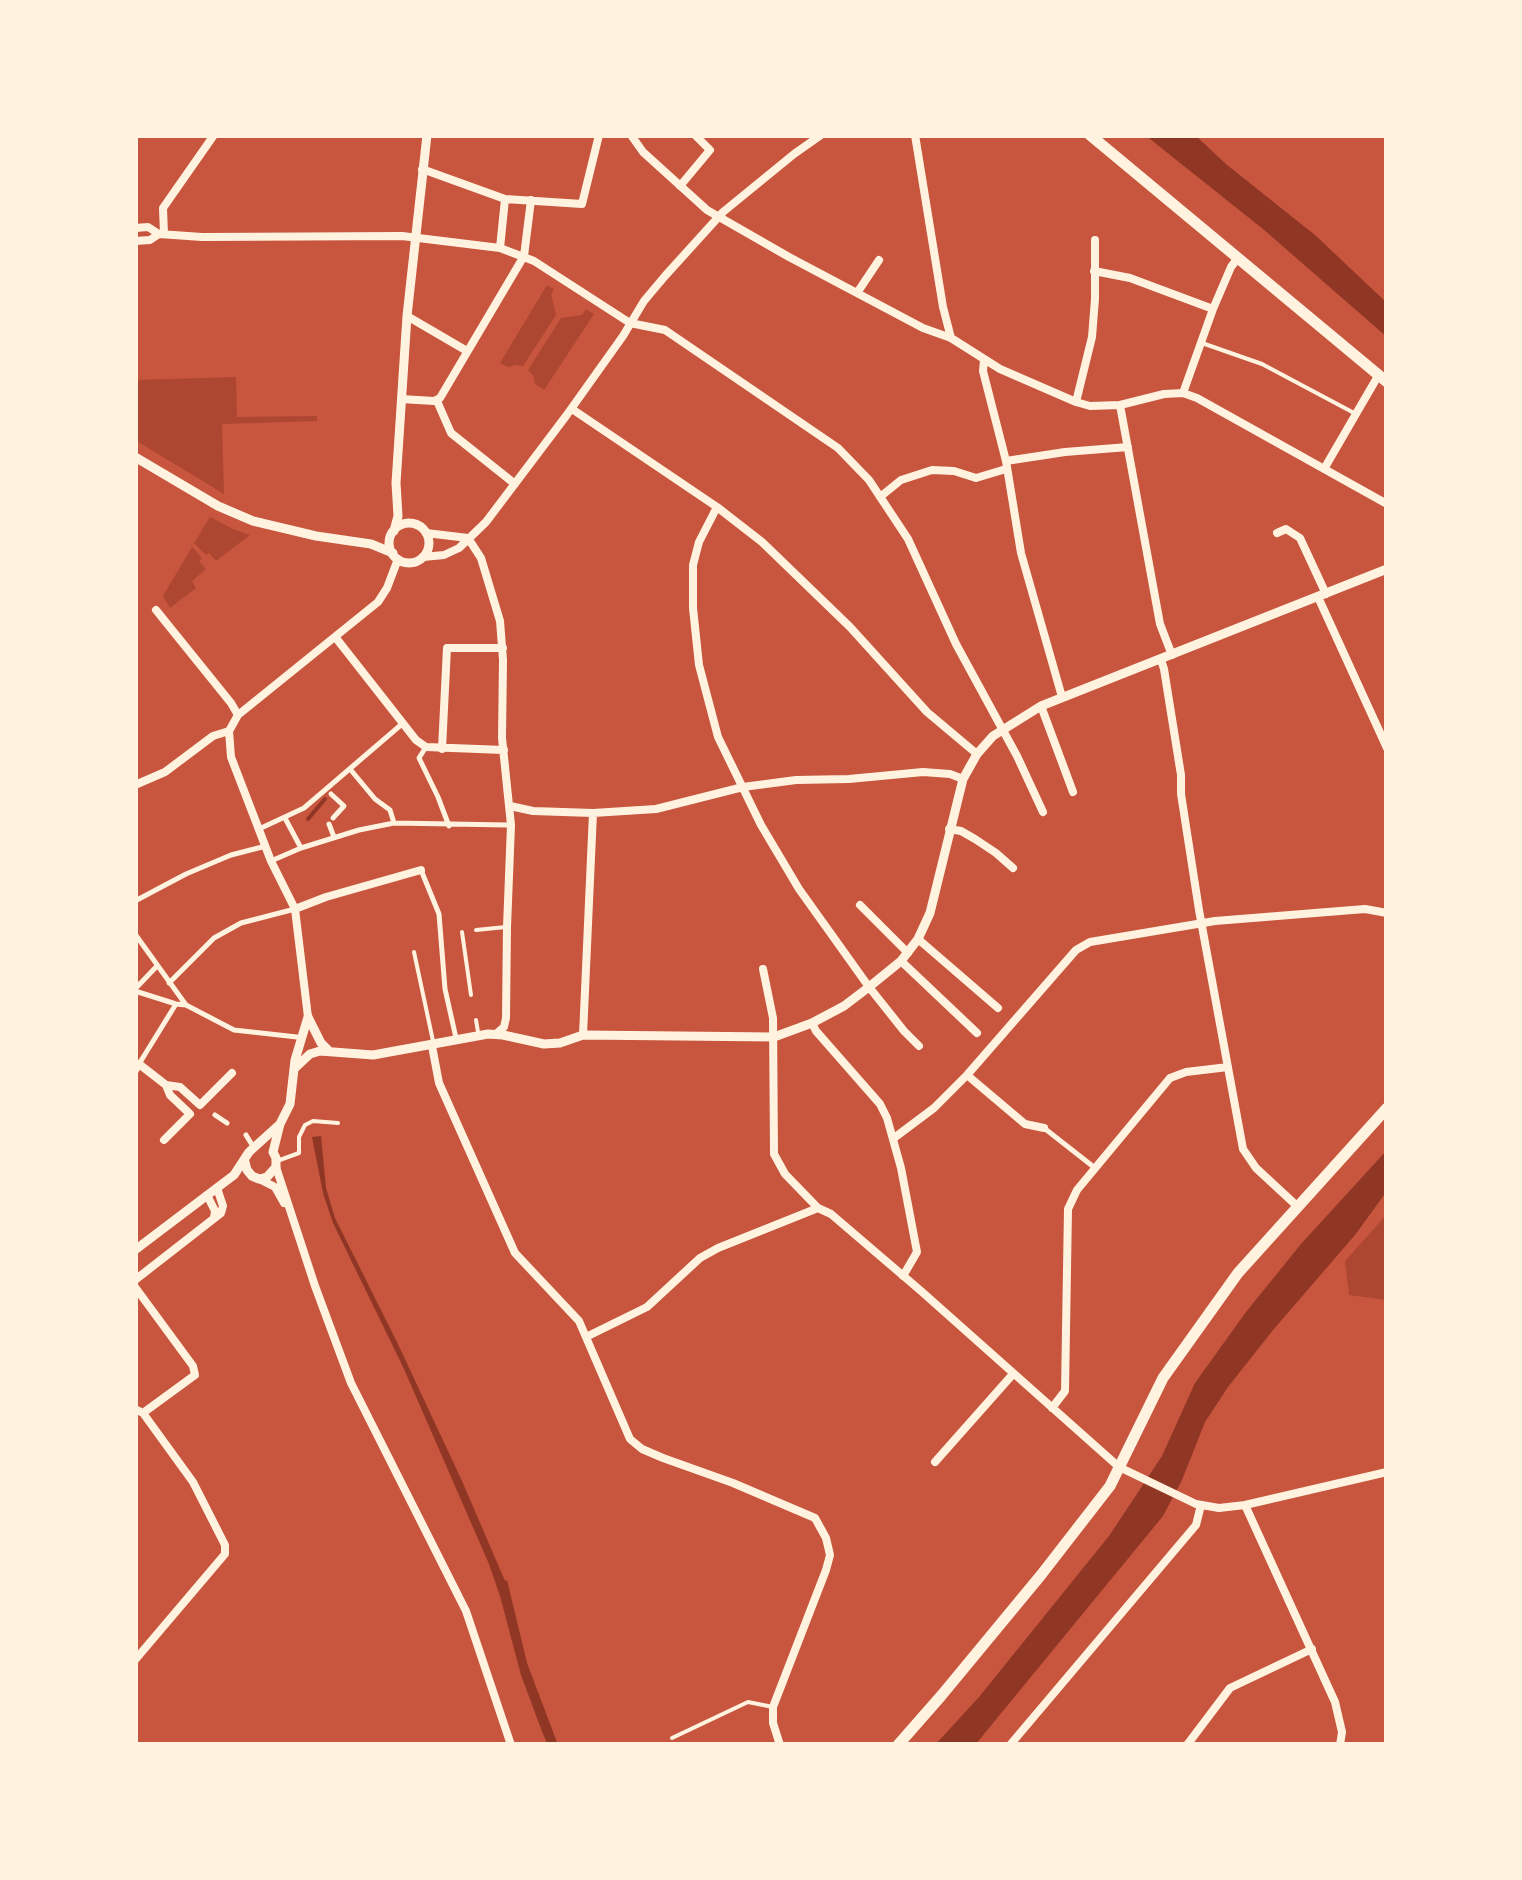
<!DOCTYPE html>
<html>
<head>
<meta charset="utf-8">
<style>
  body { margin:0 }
  #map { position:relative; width:1522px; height:1880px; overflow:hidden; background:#c8553d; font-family:"Libre Baskerville",serif }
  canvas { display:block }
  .frame { position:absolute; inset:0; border:138px solid #fff3e0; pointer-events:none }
</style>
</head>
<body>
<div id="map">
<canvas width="1522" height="1880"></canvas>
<div class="frame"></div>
</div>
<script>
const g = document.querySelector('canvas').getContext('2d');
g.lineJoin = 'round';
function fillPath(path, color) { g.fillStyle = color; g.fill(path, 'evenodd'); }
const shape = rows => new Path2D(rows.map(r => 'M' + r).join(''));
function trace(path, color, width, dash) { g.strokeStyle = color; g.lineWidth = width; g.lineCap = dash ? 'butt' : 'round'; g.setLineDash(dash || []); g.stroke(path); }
fillPath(shape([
  [547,285,554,289,551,294,556,315,523,366,515,365,508,367,500,363],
  [586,309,594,314,544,390,535,384,534,377,528,370,561,318,582,315],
  [236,377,237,417,317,416,317,421,222,424,224,494,135,440,135,380],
  [210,517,233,529,250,535,216,561,209,553,206,555,194,543],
  [192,547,202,558,199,561,206,569,192,581,196,588,170,608,163,596],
  [1387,1214,1387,1300,1349,1295,1345,1261]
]), '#ae4732');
fillPath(shape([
  [1145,135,1195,135,1227,165,1315,235,1387,303,1387,337,1263,229],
  [321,1136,326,1188,335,1218,397,1342,462,1481,505,1581,507,1580,527,1663,558,1745,548,1745,543,1734,521,1675,500,1596,489,1564,404,1369,333,1223,323,1193,312,1137],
  [1387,1150,1387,1191,1355,1235,1273,1330,1228,1387,1205,1422,1182,1480,1163,1516,975,1745,935,1745,979,1697,1109,1536,1162,1456,1195,1383,1246,1312,1301,1244]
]), '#8f3625');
trace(shape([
  [308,819,325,799]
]), '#8f3625', 4);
trace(shape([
  [1202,343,1262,364,1356,414],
  [476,930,506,927],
  [462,932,471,995],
  [414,952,433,1041],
  [476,1020,478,1032],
  [277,1161,299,1153,299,1137,305,1125,313,1121,338,1123],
  [672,1738,748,1702,773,1707]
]), '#fff3e0', 4);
trace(shape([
  [426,747,419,758,438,797,449,826],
  [350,769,375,799,390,810,394,823],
  [331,794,344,806,333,818],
  [286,820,301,848],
  [329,824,334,837],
  [259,829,304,808,402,724],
  [271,861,301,848,359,830,394,823,507,825],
  [421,870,439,914,445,989,456,1038],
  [135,901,186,874,231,855,266,846],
  [135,934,186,1005],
  [169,983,214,938,241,923,295,909],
  [135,989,157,966],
  [135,991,176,1004,186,1005,234,1030,297,1037],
  [139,1064,176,1004],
  [215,1115,227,1123],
  [1044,1128,1095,1168],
  [246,1135,254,1148]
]), '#fff3e0', 5);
trace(shape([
  [631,135,643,152,707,210,789,257,923,328,951,338,1000,369,1076,402,1090,406,1120,405,1164,394,1183,393,1197,398,1387,504],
  [915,135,943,307,951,338],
  [422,169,505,199,582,204,599,135],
  [680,186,710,150,695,135],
  [135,228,148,227,159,234,202,237,402,236,500,248,534,261,630,323,665,330,838,448,869,480,908,539,956,644,1017,756,1043,812],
  [164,234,163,208,214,135],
  [135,241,150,240,159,234],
  [500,248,505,199],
  [1094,271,1130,278,1213,309],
  [857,293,879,260],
  [407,316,467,351],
  [984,360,983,371,1006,461,1021,553,1062,697],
  [1183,393,1213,309,1231,267,1237,259],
  [401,399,434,401,440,398,524,256,531,200],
  [437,401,451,433,515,484],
  [1076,402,1092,337,1095,299,1095,240],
  [1120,405,1160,624,1172,655],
  [572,409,717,507,762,542,850,627,927,712,977,754],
  [1006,461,1065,452,1128,447],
  [1324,469,1378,376],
  [880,497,901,480,932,470,954,471,976,478,1006,469],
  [717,507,699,542,693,565,693,608,699,665,718,737,761,825,799,889,869,987,904,1031,919,1046],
  [426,533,468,538,481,558,500,621,503,660,502,738,511,825,507,927,506,1018,504,1027,496,1034],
  [1277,533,1286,529,1300,538,1326,594],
  [423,557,444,555,459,548,486,522,566,416,623,336,644,301,665,276,723,212,794,154,821,135],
  [1318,597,1387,748],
  [156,610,231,703,238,715],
  [336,638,416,740,426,747,504,750],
  [1161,660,1164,669,1181,775,1181,794,1199,910,1243,1149,1256,1168,1297,1206],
  [1041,706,1073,792],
  [229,731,231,757,271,861,295,909,308,1017],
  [229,731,238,715,378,602,387,588,398,559],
  [442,749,447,648,503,648],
  [135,785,165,772,213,736,229,731],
  [510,806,533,811,593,813,656,809,743,787,796,780,849,779,923,772,950,774,963,779],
  [949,829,961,831,975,839,996,853,1013,868],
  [860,905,908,953],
  [295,909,326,897,421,870],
  [918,939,998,1008],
  [901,961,977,1033],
  [763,969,773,1018,774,1154,785,1174,818,1208,831,1214,921,1291,1119,1467,1196,1504,1219,1508,1245,1505,1387,1472],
  [812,1023,816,1031,880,1104,887,1118,901,1168,917,1252,903,1276],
  [583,1035,593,813],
  [432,1046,439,1083,515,1253,579,1321,630,1439,642,1449,663,1458,733,1483,815,1518,826,1538,830,1555,826,1570,773,1707,773,1723,780,1745],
  [135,1070,139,1064,166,1085,180,1087,200,1105,232,1073],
  [967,1075,1025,1124,1044,1128],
  [894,1138,934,1108,967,1075,1076,950,1090,942,1215,921,1365,909,1387,913],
  [164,1140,190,1114,170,1095,166,1085],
  [276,1167,315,1286,351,1383,466,1611,511,1745],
  [259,1179,275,1187,284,1203],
  [207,1195,215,1211,214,1218],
  [135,1280,221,1213,223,1206,217,1188],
  [135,1287,193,1366,195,1375,143,1413],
  [586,1337,647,1307,700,1258,718,1248,818,1208],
  [1052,1408,1065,1391,1068,1209,1077,1190,1170,1078,1186,1072,1228,1067],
  [135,1409,143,1413,193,1482,225,1545,225,1554,135,1660],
  [935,1462,1013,1374],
  [1245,1505,1335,1702,1342,1732,1340,1745],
  [1010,1745,1196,1525,1201,1505],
  [1187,1745,1230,1688,1312,1649]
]), '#fff3e0', 8);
trace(shape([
  [135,457,218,506,253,521,316,536,371,544,393,553],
  '389 543a20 20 0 1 1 40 0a20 20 0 1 1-40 0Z',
  [394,531,398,516,396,483,407,316,427,135],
  [308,1017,321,1043,329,1051],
  [295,1068,310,1054,320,1051,373,1055,488,1034,503,1035,544,1044,560,1043,583,1035,774,1037,812,1023,844,1006,869,987,901,961,918,939,930,913,963,779,977,754,993,736,1041,706,1387,569],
  [273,1152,280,1124,290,1104,295,1060,308,1017],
  [245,1162,247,1170,252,1176,259,1179,267,1177,276,1167,276,1158,273,1152],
  [135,1250,234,1175,249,1152,280,1124]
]), '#fff3e0', 9);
trace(shape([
  [1090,135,1387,382],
  [898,1745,941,1696,1041,1575,1110,1486,1163,1378,1238,1273,1387,1108]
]), '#fff3e0', 11);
</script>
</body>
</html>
